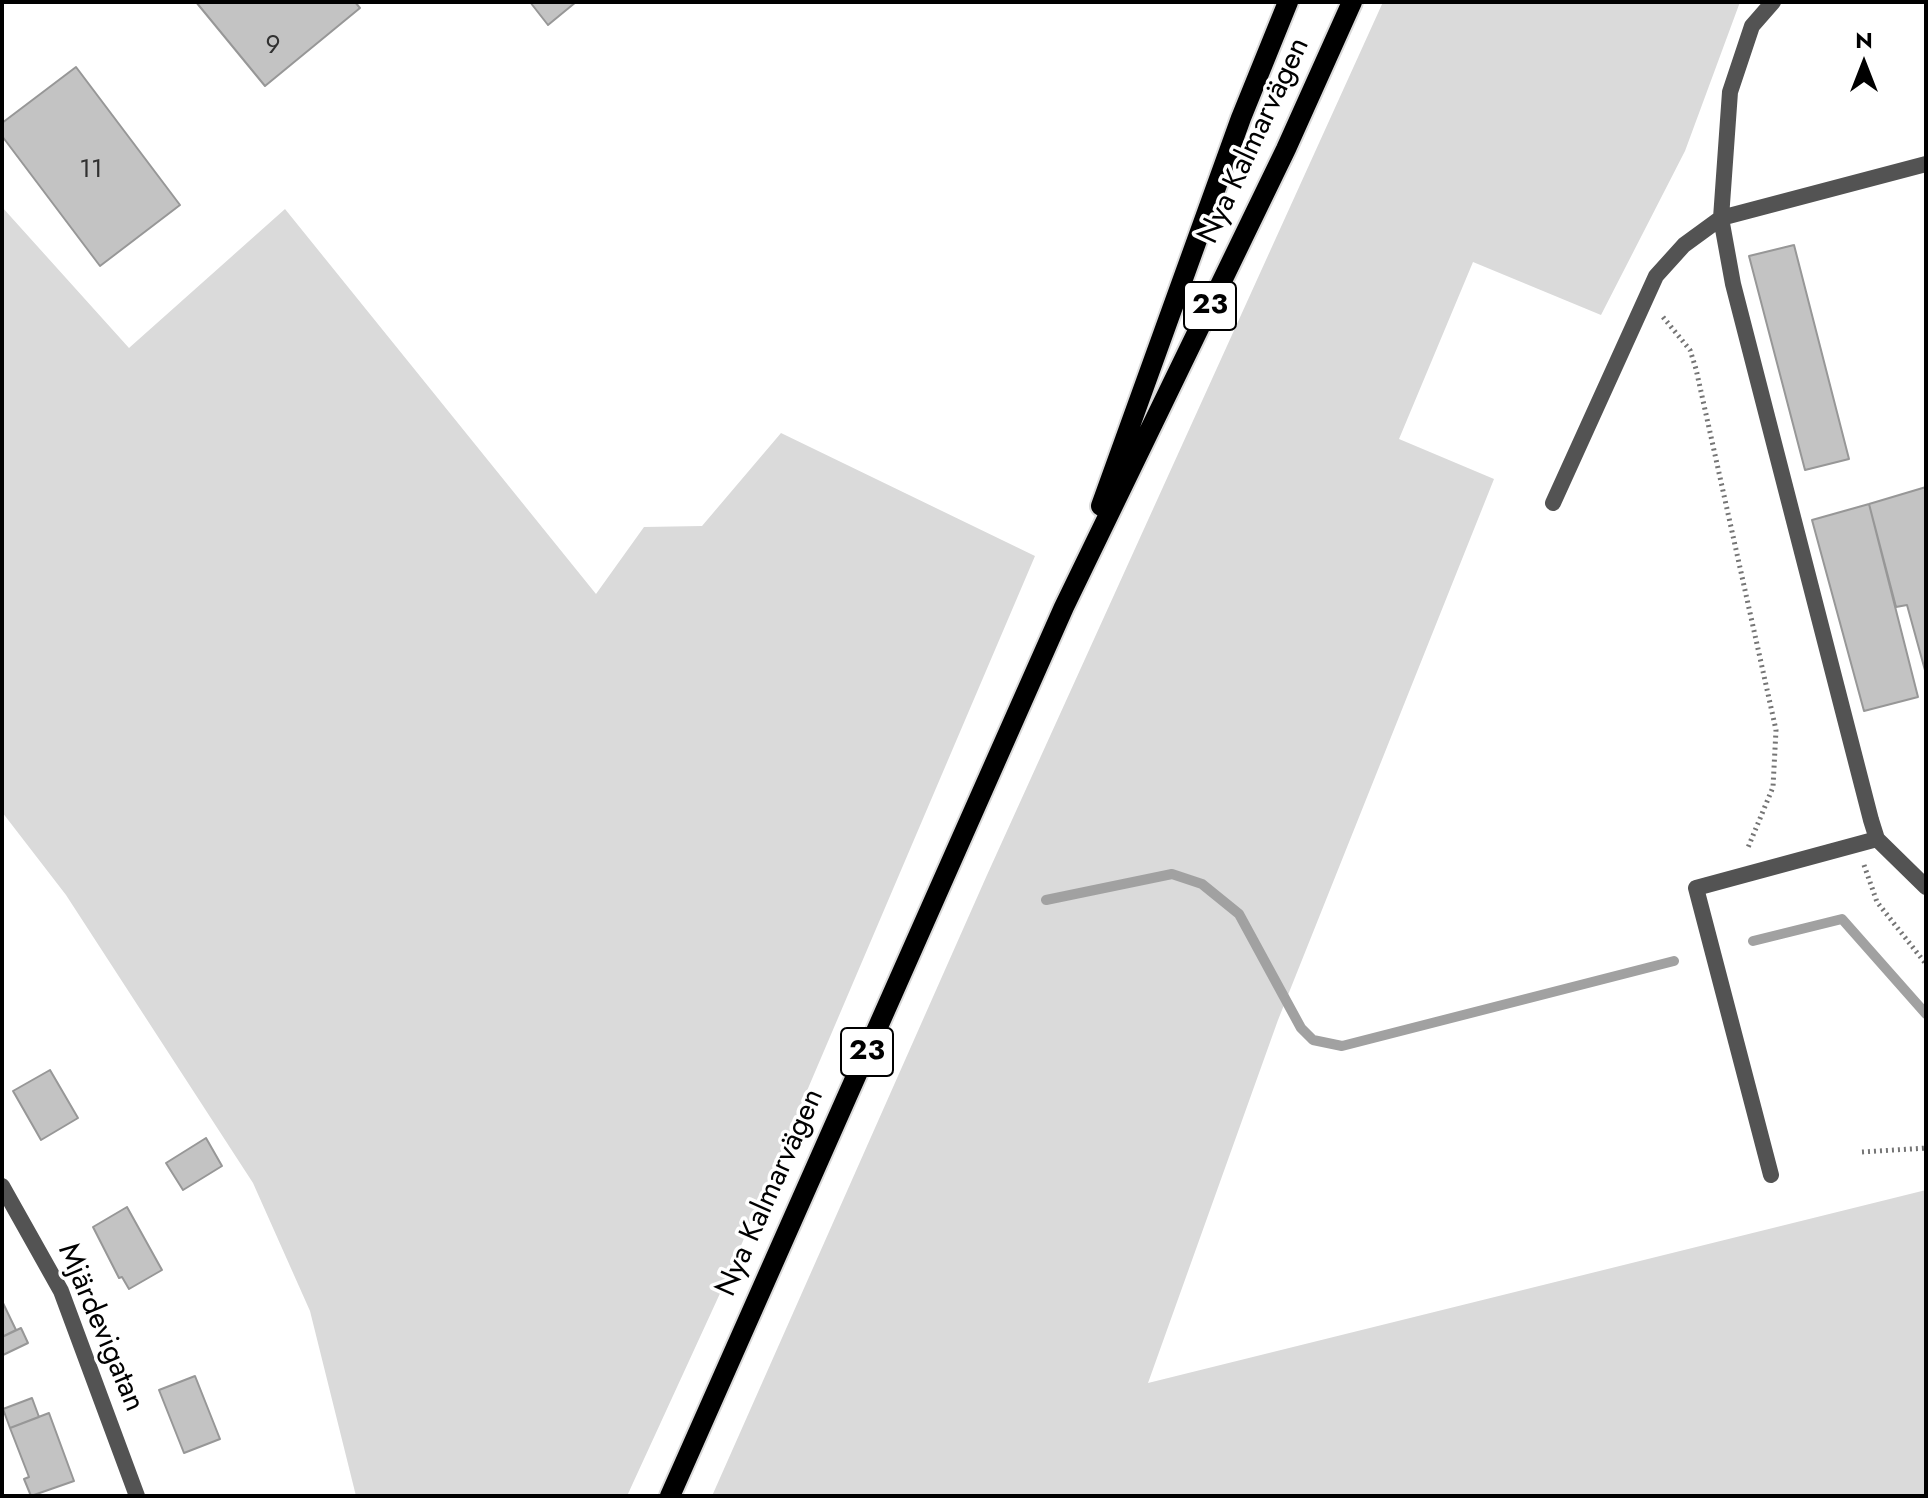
<!DOCTYPE html>
<html>
<head>
<meta charset="utf-8">
<style>
  body { margin:0 }
  #map { position:relative; width:1928px; height:1498px; overflow:hidden; background:#fff; font-family:Jost,sans-serif }
  canvas { display:block }
  .frame { position:absolute; inset:0; border:4px solid #000; pointer-events:none }
  .north { position:absolute; left:1824px; top:24px; width:80px; height:80px; -webkit-text-stroke:6px #fff; paint-order:stroke; rotate:0deg; font-size:22px; font-weight:700; line-height:32px; text-align:center; color:#000 }
  .north::after { content:''; display:block; margin:auto; width:28px; height:36px; background:#000; clip-path:polygon(50% 0,100% 100%,50% 72%,0 100%) }
</style>
</head>
<body>
<div id="map">
<canvas width="1928" height="1498"></canvas>
<div class="frame"></div>
<div class="north">N</div>
</div>
<script>
const g = document.querySelector('canvas').getContext('2d');
g.lineJoin = 'round';
function fillPath(path, color) { g.fillStyle = color; g.fill(path, 'evenodd'); }
const shape = rows => new Path2D(rows.map(r => 'M' + r).join(''));
function trace(path, color, width, dash) { g.strokeStyle = color; g.lineWidth = width; g.lineCap = dash ? 'butt' : 'round'; g.setLineDash(dash || []); g.stroke(path); }
function drawText(font, color, halo, rows, align = 'center') {
  g.font = font + ' Jost,sans-serif'; g.lineWidth = 7; g.setLineDash([]); g.textBaseline = 'middle'; g.strokeStyle = halo; g.fillStyle = color; for (const [text, x, y, turn = 0] of rows) {
    g.save(); g.translate(x, y); g.rotate((+turn || 0) * Math.PI / 180); g.textAlign = isNaN(turn) ? turn : align; if (halo) g.strokeText(text, 0, 0); g.fillText(text, 0, 0); g.restore();
  }
}
fillPath(shape([
  [1383,2,1740,2,1685,151,1601,315,1473,262,1399,439,1494,479,1278,1020,1148,1383,1926,1190,1926,1496,712,1496,987,875],
  [2,207,129,348,285,209,596,594,644,527,702,526,781,433,1035,556,728,1276,627,1496,356,1496,310,1311,253,1183,66,895,2,812]
]), '#dadada');
trace(shape([
  [1046,900,1172,874,1202,884,1239,914,1301,1028,1313,1040,1342,1046,1674,961],
  [1753,941,1842,919,1926,1014]
]), '#a1a1a1', 10);
const building = shape([
  [196,2,355,2,360,8,265,86,196,2],
  [530,2,576,2,548,25,530,2],
  [76,67,180,205,100,266,2,136,2,123,76,67],
  [1794,245,1849,459,1805,470,1749,256,1794,245],
  [1926,487,1926,674,1907,605,1896,607,1869,504,1926,487],
  [1869,504,1918,697,1864,711,1812,520,1869,504],
  [50,1070,78,1118,41,1140,13,1091,50,1070],
  [206,1138,222,1166,183,1190,166,1163,206,1138],
  [127,1207,162,1270,129,1289,122,1277,119,1278,93,1227,127,1207],
  [2,1301,16,1330,2,1337,2,1301],
  [21,1328,28,1343,3,1355,2,1337,21,1328],
  [195,1376,220,1439,184,1453,159,1390,195,1376],
  [32,1398,39,1417,10,1428,3,1409,32,1398],
  [49,1413,74,1481,31,1496,24,1479,29,1477,10,1428,49,1413]
]);
fillPath(building, '#c3c3c3');
trace(building, '#979797', 2);
const primary = shape([
  [1101,506,1241,118,1288,2],
  [670,1496,1064,607,1286,149,1352,2]
]);
trace(primary, '#dbdbdb', 24);
trace(shape([
  [1663,317,1690,350,1696,369,1776,730,1773,787,1747,850],
  [1864,865,1877,902,1926,964],
  [1862,1152,1926,1148]
]), '#757575', 5, [2, 4]);
trace(shape([
  [1773,2,1752,26,1730,92,1721,218,1733,284,1871,820,1877,839,1926,887],
  [1553,503,1656,276,1684,245,1721,218,1926,164],
  [1771,1175,1696,888,1877,839]
]), '#535353', 16);
trace(shape([
  [2,1186,61,1291,137,1496]
]), '#535353', 16);
trace(primary, '#000', 20);
drawText('26px', '#313131', null, [
  ["9",273,47],
  ["11",91,171]
]);
for (const [x, y, w] of [
  [1210,306,52],
  [867,1052,52]
]) { const box = new Path2D(); box.roundRect(x - w / 2, y - 24, w, 48, 6); g.fillStyle = '#fff'; g.fill(box); trace(box, '#000', 2); }
drawText('bold 28px', '#000', null, [
  ["23",1210,306],
  ["23",867,1052]
]);
drawText('30px', '#000', '#fff', [
  ["Nya Kalmarvägen",1255,141,-65],
  ["Nya Kalmarvägen",771,1193,-66],
  ["Mjärdevigatan",100,1328,67]
]);
</script>
</body>
</html>
